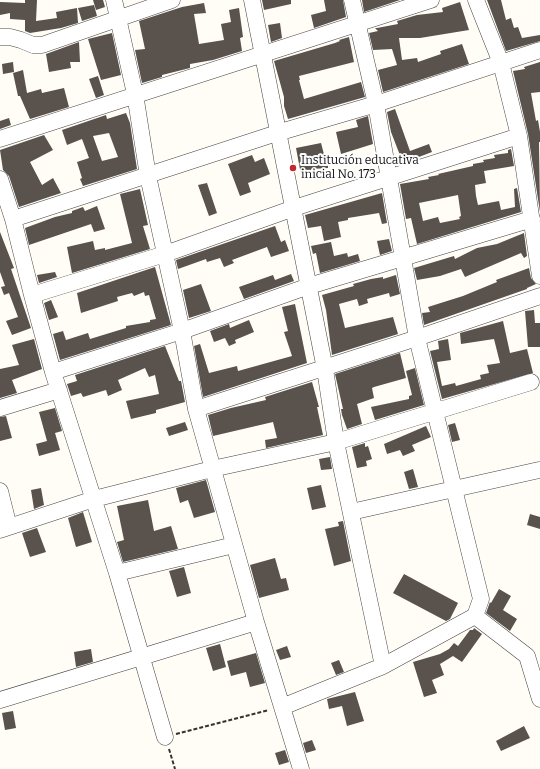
<!DOCTYPE html>
<html>
<head>
<meta charset="utf-8">
<style>
  body { margin:0 }
  canvas { display:block; background:#fffdf5 }
</style>
</head>
<body>
<canvas width="540" height="769"></canvas>
<script>
const g = document.querySelector('canvas').getContext('2d');
g.lineJoin = 'round';
function fillPath(path, color) { g.fillStyle = color; g.fill(path, 'evenodd'); }
const shape = rows => new Path2D(rows.map(r => 'M' + r).join(''));
function trace(path, color, width, dash) { g.strokeStyle = color; g.lineWidth = width; g.lineCap = dash ? 'butt' : 'round'; g.setLineDash(dash || []); g.stroke(path); }
function drawText(font, color, halo, rows, align = 'center') {
  g.font = font + ' Bitter,serif'; g.lineWidth = 4; g.setLineDash([]); g.textBaseline = 'middle'; g.strokeStyle = halo; g.fillStyle = color; for (const [text, x, y, turn = 0] of rows) {
    g.save(); g.translate(x, y); g.rotate((+turn || 0) * Math.PI / 180); g.textAlign = isNaN(turn) ? turn : align; if (halo) g.strokeText(text, 0, 0); g.fillText(text, 0, 0); g.restore();
  }
}
fillPath(shape([
  [25,0,37,0,36,21,57,18,56,12,77,8,78,23,61,28,30,33,25,31,25,20,10,19,10,13,0,15,0,2,25,3],
  [93,0,103,0,105,7,96,10],
  [262,0,291,0,291,4,264,10],
  [324,0,343,0,346,17,314,28,311,15,326,11],
  [362,0,400,0,364,12],
  [487,0,501,0,506,20,511,18,514,28,518,27,522,38,540,35,540,41,506,51],
  [460,2,469,30,420,38,399,38,402,60,417,58,418,62,441,54,440,51,462,44,469,64,383,92,378,70,397,65,392,49,373,50,369,33,378,31,375,28,377,28,398,24,397,21,417,15,443,12,442,8],
  [204,3,206,13,194,14,199,44,224,40,221,24,231,22,229,10,239,8,243,37,240,38,242,51,213,60,190,64,190,68,162,75,162,77,142,83,135,50,145,49,139,21,182,7],
  [94,5,97,16,82,21,78,8],
  [280,23,282,38,271,42,268,25],
  [112,33,121,75,101,80,88,39],
  [349,37,354,62,299,76,300,80,299,80,304,99,361,82,365,97,288,119,284,106,284,97,274,61,335,43,340,41,339,40],
  [79,42,80,62,70,62,71,68,49,72,46,54],
  [13,62,14,72,3,74,2,64],
  [540,62,540,92,531,93,536,121,538,120,540,132,540,142,539,142,540,212,528,134,513,71,525,69,524,67],
  [23,70,27,93,41,89,42,93,64,88,69,107,30,119,20,96,18,96,13,73],
  [98,76,104,95,96,98,89,79],
  [395,109,410,151,429,144,432,152,403,163,391,132,387,112],
  [126,113,130,123,137,169,83,186,80,179,82,178,77,162,89,158,82,139,67,145,62,130,106,115,107,119],
  [109,133,118,157,102,161,93,136],
  [368,116,373,144,341,154,336,132,358,127,356,120],
  [9,118,11,125,0,129,0,121],
  [44,135,53,150,30,162,42,185,53,178,61,193,19,207,9,176,3,170,0,150],
  [321,143,325,158,328,158,328,168,311,169,313,178,302,180,296,148],
  [511,149,514,166,484,171,486,183,475,185,476,196,478,205,499,201,501,210,515,207,514,189,517,188,521,212,417,244,411,218,406,219,400,184,429,179,428,177,439,175,438,174,473,166,473,164,484,162,483,160,495,158,494,155,508,153,508,150],
  [458,195,461,216,459,217,460,219,440,223,438,217,423,221,419,203],
  [252,155,255,162,264,158,270,174,248,183,251,192,240,196,228,164],
  [207,183,217,213,209,216,198,185],
  [140,189,148,225,143,226,150,249,72,273,67,247,93,241,95,250,105,248,105,250,132,243,120,194],
  [382,193,387,223,382,224,379,213,348,218,348,220,338,222,341,237,324,241,321,226,308,228,305,215],
  [97,206,105,229,94,232,91,224,29,245,25,228,55,217,72,213,72,211,83,207,85,211],
  [275,226,281,242,285,240,289,251,271,257,267,247,232,260,234,263,224,267,220,258,207,262,206,259,178,269,176,260],
  [0,232,14,268,11,269,31,328,12,335,6,321,18,317,9,293,4,295,1,287,5,286,0,272],
  [524,233,527,256,524,258,521,253,465,277,461,269,440,276,417,280,414,268,454,256,455,259,477,248,497,244],
  [389,239,392,251,380,255,377,241],
  [331,242,334,256,347,253,348,257,358,254,360,261,320,273,316,253,313,254,311,246],
  [155,267,171,325,60,360,53,334,63,331,66,340,88,333,90,339,126,328,126,326,150,322,150,320,156,319,149,295,145,296,144,292,134,296,132,293,117,297,118,301,81,313,77,293],
  [529,268,531,278,536,284,527,288,527,289,424,325,422,313,430,312,428,307,463,296,497,282,496,280],
  [55,272,57,277,39,283,37,275],
  [291,274,294,281,244,299,239,287,273,275,275,280],
  [396,275,400,294,390,297,389,293,367,299,368,303,359,306,357,299,339,304,345,328,393,317,398,334,332,355,326,310,322,295,354,286,353,284,371,279,383,277,383,279],
  [201,284,211,311,189,318,183,290],
  [51,300,58,317,49,320,44,303],
  [295,304,307,363,203,397,194,346,200,344,209,373,237,366,238,371,292,356,284,332,288,331,282,307],
  [534,310,535,323,540,323,540,347,528,347,525,311],
  [249,320,254,332,235,340,236,343,229,346,225,338,214,342,210,331,229,324,230,328],
  [503,321,510,353,527,349,533,373,442,399,430,351,439,349,438,341,448,339,451,360,437,362,442,386,455,383,456,386,481,379,480,375,489,373,487,365,500,363,494,339,461,344,460,333],
  [34,339,42,369,12,380,17,393,0,398,0,369,19,365,12,345],
  [165,346,179,381,181,381,185,402,156,410,156,413,131,419,126,401,159,394,155,375,149,377,145,368,118,380,122,390,108,396,106,390,83,397,81,393,71,396,67,384,77,381,75,375],
  [400,353,406,378,374,387,372,388,374,398,357,404,362,424,347,429,342,415,341,409,343,409,335,374],
  [415,368,424,405,375,420,371,407,409,399,409,396,412,395,406,371],
  [312,382,319,407,317,407,323,435,266,448,265,440,277,438,273,422,213,436,208,415,231,408,266,400,265,397],
  [55,408,62,431,55,433,60,450,39,456,36,444,47,441,39,412],
  [6,416,12,438,0,441,0,417],
  [185,422,188,430,169,436,166,428],
  [455,423,460,440,452,442,448,425],
  [426,426,431,437,412,445,415,451,403,456,400,450,387,454,384,444],
  [365,443,365,447,368,446,372,459,366,461,367,466,357,468,352,447],
  [330,457,332,469,321,470,319,459],
  [413,469,418,487,409,489,404,472],
  [206,480,215,512,194,518,188,500,180,503,176,488],
  [321,485,326,507,312,510,307,488],
  [41,488,44,505,34,509,31,490],
  [148,500,154,531,171,526,178,549,123,562,117,542,124,540,117,506],
  [83,512,92,542,76,547,68,518],
  [530,514,540,517,540,529,527,525],
  [343,521,351,561,334,566,325,529,339,526,338,522],
  [37,528,46,552,30,557,22,533],
  [275,558,281,579,286,578,289,590,259,598,250,565],
  [184,567,191,593,177,597,169,571],
  [404,574,458,603,450,619,446,621,393,593],
  [499,589,511,596,503,610,517,619,510,631,486,613,490,602,491,603],
  [474,628,482,634,462,662,453,656,440,664,444,675,432,680,437,693,424,697,413,662,440,654,449,649,454,643,458,646,470,630,473,630],
  [220,644,226,667,213,671,206,648],
  [287,646,291,657,280,660,276,650],
  [91,649,93,662,76,667,74,652],
  [256,653,265,683,250,687,246,672,231,676,227,661],
  [339,660,344,672,336,675,331,663],
  [355,692,364,721,347,726,342,706,329,709,327,699],
  [13,711,16,728,5,730,2,713],
  [524,726,530,738,501,751,496,741],
  [312,740,316,750,306,753,303,743],
  [285,750,289,762,279,765,275,753]
]), '#5a524d');
const minor = shape([
  [114,0,135,94,148,176,182,331,196,409,256,622,301,769],
  [252,0,325,369,336,442,383,666],
  [476,0,501,63,519,136,540,276],
  [0,37,10,37,21,40,33,45,42,45,172,0],
  [0,139,431,0],
  [0,179,13,219,32,295,53,372,117,573,165,737],
  [13,219,277,133,376,104,540,50],
  [32,295,165,254,294,208,519,136],
  [53,372,182,331,309,286,532,219],
  [0,408,59,390],
  [196,409,417,338,540,296],
  [0,491,9,527],
  [351,512,539,470],
  [0,530,94,499,212,469,336,442,531,382],
  [117,573,234,545],
  [475,616,527,656,540,699],
  [0,700,256,622],
  [282,707,383,666,475,616,481,599,417,338,376,104,352,0]
]);
trace(minor, '#444', 17);
trace(shape([
  [176,734,269,710],
  [169,749,175,769]
]), '#333', 2, [4, 2]);
trace(minor, '#fff', 16);
for (const [x, y, r, color] of [
  [293,168,4,"#c4262e"]
]) { const dot = new Path2D(); dot.arc(x, y, r, 0, 2 * Math.PI); g.fillStyle = color; g.fill(dot); trace(dot, '#fff', 1.5); }
drawText('12px', '#111', '#fff', [
  ["Institución educativa",301,161],
  ["inicial No. 173",301,175]
], 'left');
</script>
</body>
</html>
